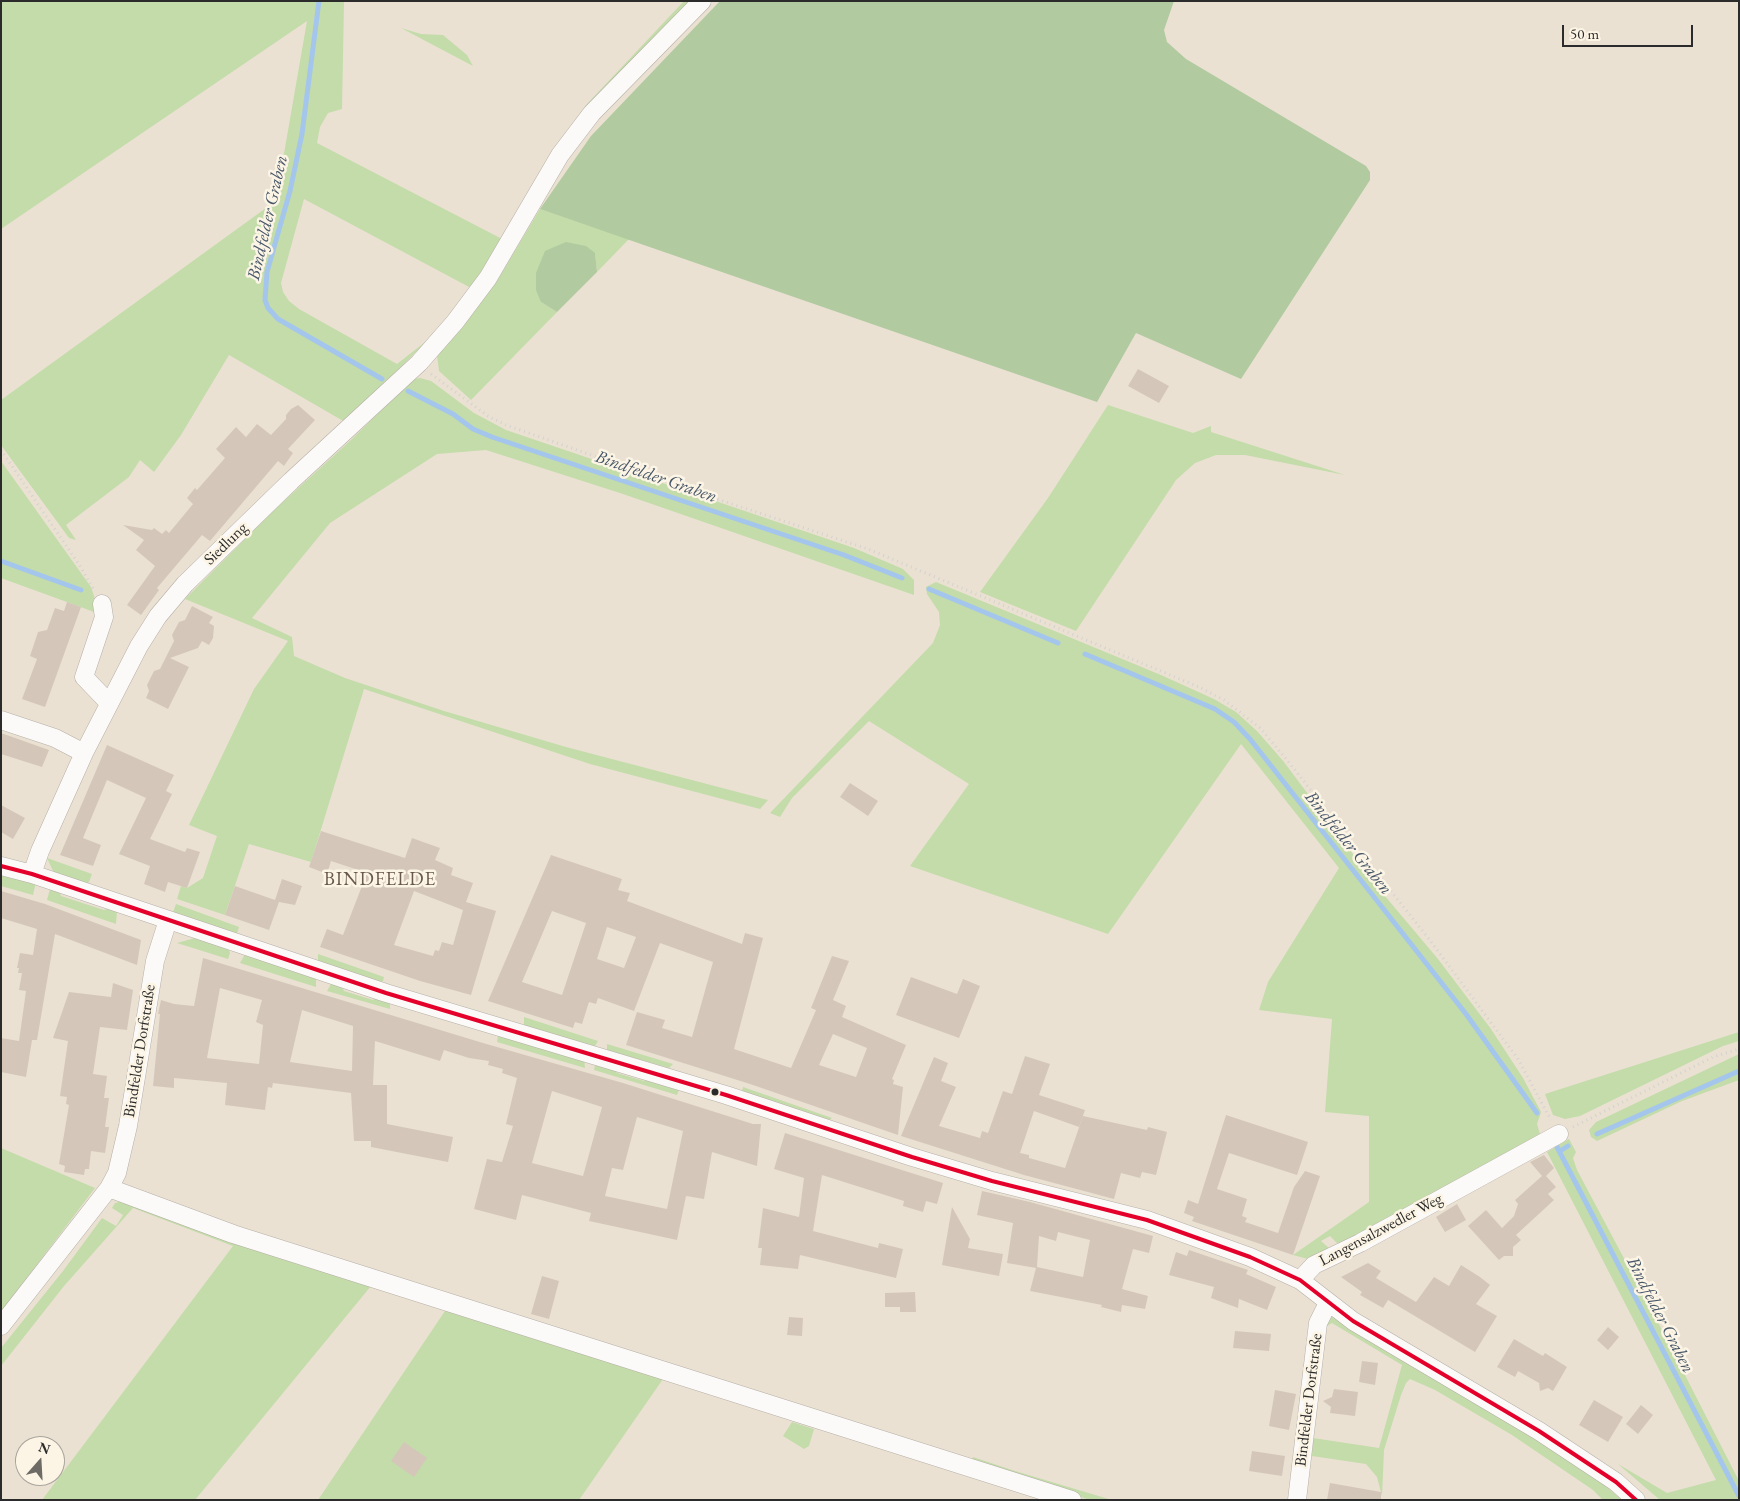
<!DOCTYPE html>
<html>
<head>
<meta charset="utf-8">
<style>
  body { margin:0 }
  #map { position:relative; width:1740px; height:1501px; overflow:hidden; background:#eae1d3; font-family:"EB Garamond",serif }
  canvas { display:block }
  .frame { position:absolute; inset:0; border:2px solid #2b2b2b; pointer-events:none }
  .north { position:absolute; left:15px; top:1436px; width:50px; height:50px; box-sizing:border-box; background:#fcf5e5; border:1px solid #a8a49b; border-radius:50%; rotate:19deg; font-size:14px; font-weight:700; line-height:20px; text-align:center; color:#2b2b2b }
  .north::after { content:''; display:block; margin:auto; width:18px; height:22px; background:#6e6b66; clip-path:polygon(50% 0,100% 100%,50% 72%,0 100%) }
  .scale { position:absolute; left:1562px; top:25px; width:131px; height:22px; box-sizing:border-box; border:2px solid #2b2b2b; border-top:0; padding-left:6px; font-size:15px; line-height:18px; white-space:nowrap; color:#2b2b2b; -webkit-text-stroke:4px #fcf5e5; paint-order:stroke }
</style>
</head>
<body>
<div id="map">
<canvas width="1740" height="1501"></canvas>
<div class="frame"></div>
<div class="north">N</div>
<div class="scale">50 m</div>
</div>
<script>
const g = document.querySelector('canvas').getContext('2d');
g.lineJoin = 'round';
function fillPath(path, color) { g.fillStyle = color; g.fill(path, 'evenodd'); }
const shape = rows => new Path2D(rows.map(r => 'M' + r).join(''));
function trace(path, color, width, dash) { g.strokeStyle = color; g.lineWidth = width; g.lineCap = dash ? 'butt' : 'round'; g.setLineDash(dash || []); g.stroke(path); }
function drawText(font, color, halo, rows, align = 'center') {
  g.font = font + ' "EB Garamond",serif'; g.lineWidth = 5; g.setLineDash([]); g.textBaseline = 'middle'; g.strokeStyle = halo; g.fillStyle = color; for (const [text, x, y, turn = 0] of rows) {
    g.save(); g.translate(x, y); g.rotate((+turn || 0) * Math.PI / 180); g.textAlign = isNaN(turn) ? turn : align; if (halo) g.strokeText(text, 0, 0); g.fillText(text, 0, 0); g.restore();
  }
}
fillPath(shape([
  [1,1,344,1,342,109,328,113,320,127,317,143,504,240,471,288,304,199,281,283,283,292,289,301,299,309,397,364,429,339,345,422,229,355,181,435,154,472,140,460,129,477,66,525,76,540,69,538,1,445,1,400,266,208,277,194,307,21,1,229],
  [684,1,690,1,578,122,575,120,587,104],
  [401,28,421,34,443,35,467,55,473,66],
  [540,209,629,239,597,272,595,253,541,302,557,312,471,400,439,371,437,355,497,281],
  [420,378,431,381,474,413,506,430,854,548,903,569,914,580,914,595,623,494,486,450,437,454,330,523,252,618,292,637,294,656,345,678,444,711,566,747,768,800,760,809,590,764,364,689,311,862,249,844,225,915,177,899,181,886,187,888,203,878,217,836,189,825,254,689,288,641,185,599,272,512,351,440,407,385,413,379],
  [1108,405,1193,433,1211,426,1211,432,1345,475,1245,455,1216,455,1195,463,1176,480,1076,631,980,592,1048,498],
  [1,461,91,587,96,602,97,613,1,578],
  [936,582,1161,675,1214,699,1236,712,1257,731,1284,762,1379,889,1438,959,1491,1029,1523,1078,1541,1112,1537,1124,1540,1134,1340,1246,1330,1236,1321,1241,1329,1248,1308,1259,1293,1255,1369,1202,1369,1116,1325,1112,1332,1019,1259,1010,1268,982,1339,868,1241,744,1108,934,910,866,969,784,869,721,792,798,780,817,770,813,933,643,940,625,939,612,927,594,926,587],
  [47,858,92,874,89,882,85,885,54,873],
  [1,872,36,882,33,895,1,886],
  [53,888,59,890,61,896,104,910,110,908,117,910,116,924,47,900,50,889],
  [176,904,239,927,236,936,172,915],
  [195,938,228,948,230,953,228,959,177,943],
  [245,954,316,977,316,987,240,963],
  [318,954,384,977,383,981,379,983,318,963],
  [332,982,341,985,344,991,373,1000,378,996,390,1000,390,1009,327,991],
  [524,1017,598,1041,595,1046,524,1026],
  [1739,1032,1739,1041,1723,1046,1580,1116,1565,1119,1553,1115,1545,1094],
  [502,1034,584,1058,585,1068,497,1042,498,1036],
  [607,1044,673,1064,669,1068,607,1050],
  [1739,1054,1739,1080,1682,1101,1597,1141,1591,1137,1589,1130,1596,1122],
  [595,1065,615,1067,617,1073,644,1081,650,1077,679,1089,677,1095,594,1070],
  [743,1087,832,1118,828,1121,742,1092],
  [1569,1139,1576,1152,1573,1158,1577,1170,1661,1328,1739,1481,1739,1500,1660,1500,1618,1464,1667,1493,1716,1480,1547,1152],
  [1,1148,95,1188,1,1312],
  [119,1202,127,1202,371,1286,195,1500,42,1500,233,1246,133,1208,64,1286,1,1366,1,1348,63,1271,102,1218,116,1226,123,1215,112,1208,115,1203],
  [447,1308,663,1379,579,1500,318,1500],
  [1331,1317,1337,1318,1483,1405,1589,1472,1622,1500,1603,1500,1593,1490,1512,1435,1435,1390,1410,1379,1406,1383,1401,1395,1384,1450,1382,1496,1377,1477,1366,1464,1312,1456,1313,1438,1379,1448,1402,1365,1332,1323,1327,1326,1327,1320],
  [792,1422,814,1429,809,1446,804,1449,783,1436],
  [973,1457,1015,1471,1112,1500,1090,1500,975,1464,972,1461]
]), '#c3dca9');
fillPath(shape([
  [720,1,1174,1,1164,30,1167,42,1186,59,1366,166,1370,172,1370,180,1241,379,1136,333,1097,402,540,209,591,136],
  [566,242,586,246,595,253,597,272,557,312,541,302,536,290,536,273,545,251]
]), '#b1ca9f');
trace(shape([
  [319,1,302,134,290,191,267,272,265,300,268,308,278,319,382,379],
  [408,391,453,414,473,429,492,437,844,555,902,578],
  [1,561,81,590],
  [929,589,1058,643],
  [1085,654,1215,709,1234,722,1250,739,1466,1014,1537,1113],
  [1597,1134,1739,1071],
  [1557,1147,1739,1496],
  [1560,1151,1568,1146]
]), '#a5c6ec', 5);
fillPath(shape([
  [1138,369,1169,386,1159,403,1128,386],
  [298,405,315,420,288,449,293,453,284,466,278,461,210,541,202,535,157,588,159,590,141,615,127,605,155,566,136,550,144,540,123,525,152,530,154,528,162,534,166,530,169,533,193,504,187,498,195,488,197,490,225,458,216,449,236,427,246,437,257,424,271,435,286,419,286,415,291,409],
  [67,602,81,607,45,707,22,699,37,659,30,656,38,632,47,630,55,608,64,611],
  [192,606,213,617,209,623,214,626,213,638,209,645,202,641,198,648,170,658,189,667,168,709,146,698,149,691,147,685,154,671,160,669,174,641,172,635,179,622,185,620],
  [1,733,49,750,42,767,1,754],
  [107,745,174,775,166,791,172,794,150,839,185,852,187,848,200,852,187,888,168,882,165,892,144,884,150,866,119,854,146,798,107,780,83,838,101,845,93,866,60,855],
  [850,783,878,801,868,816,840,797],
  [1,805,25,818,13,839,1,832],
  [321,831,405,858,412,838,440,848,435,860,453,868,451,875,473,883,466,902,496,911,471,995,420,981,320,947,327,929,343,935,367,873,331,861,327,874,309,867],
  [414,891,463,910,453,945,442,942,439,951,435,950,433,956,394,945],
  [551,855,622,879,618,890,630,893,627,901,742,944,745,933,763,938,734,1049,791,1068,816,1010,811,1008,832,956,849,961,833,1000,846,1006,842,1017,906,1045,892,1079,894,1080,893,1084,903,1087,898,1135,750,1084,626,1045,637,1012,665,1020,662,1028,692,1037,713,962,660,943,634,1011,598,998,596,1004,589,1002,582,1024,575,1022,573,1028,488,1001],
  [552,911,586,923,562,995,522,982],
  [607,927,636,937,624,968,597,959],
  [833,1034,867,1048,856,1077,819,1065],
  [282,879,302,886,295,905,279,902,269,930,225,915,235,886,275,900],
  [1,891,45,904,141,940,137,965,55,934,37,1040,32,1040,26,1077,1,1072,1,1038,19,1041,26,991,19,990,22,973,18,973,19,968,17,968,20,953,33,955,37,929,1,918],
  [203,958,483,1043,623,1083,753,1124,761,1124,757,1166,712,1152,704,1199,686,1196,677,1240,589,1221,591,1213,522,1195,516,1220,474,1209,487,1159,502,1162,513,1126,506,1124,517,1078,502,1073,503,1069,488,1065,489,1061,469,1058,444,1050,440,1061,375,1041,373,1085,387,1085,387,1124,453,1137,448,1162,371,1147,371,1141,354,1141,351,1093,273,1083,272,1088,268,1087,265,1110,225,1105,227,1083,174,1078,174,1088,153,1086,160,1014,158,1014,161,1000,174,1004,194,1006],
  [220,988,262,1000,256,1022,263,1025,259,1064,207,1058],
  [302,1010,353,1026,352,1071,290,1062],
  [552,1091,602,1107,583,1176,532,1163],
  [637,1117,683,1131,667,1209,605,1196,612,1168,623,1170],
  [911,977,957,994,963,979,980,986,959,1038,896,1015],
  [113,983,133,990,127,1030,100,1027,93,1074,107,1076,104,1098,109,1098,105,1127,109,1127,105,1153,91,1151,89,1169,85,1169,84,1175,64,1172,65,1166,59,1164,69,1105,66,1104,67,1097,60,1096,68,1041,53,1038,69,992,111,997],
  [1025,1056,1050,1064,1039,1095,1085,1110,1079,1127,1034,1111,1020,1153,1029,1155,1029,1158,1065,1168,1083,1116,1147,1130,1148,1127,1167,1132,1156,1175,1142,1172,1140,1178,1121,1173,1114,1199,1024,1175,901,1136,934,1057,948,1063,941,1081,956,1087,939,1126,980,1138,982,1131,988,1133,1003,1091,1012,1094],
  [1226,1115,1308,1142,1297,1175,1229,1153,1217,1189,1247,1199,1242,1216,1247,1218,1245,1222,1278,1233,1294,1187,1305,1171,1320,1176,1293,1255,1192,1221,1194,1217,1184,1213,1188,1200,1198,1204],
  [785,1133,943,1183,937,1204,926,1201,923,1212,903,1206,904,1201,822,1175,813,1231,878,1248,879,1243,903,1249,896,1278,800,1255,798,1269,760,1265,762,1248,758,1248,763,1208,799,1217,804,1178,774,1169],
  [1544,1155,1554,1168,1546,1176,1556,1187,1548,1194,1554,1200,1516,1235,1521,1240,1513,1247,1513,1256,1504,1256,1499,1260,1468,1226,1486,1210,1502,1228,1514,1216,1518,1204,1515,1200,1542,1176,1530,1162],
  [982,1191,1030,1202,1153,1236,1149,1253,1133,1249,1122,1289,1148,1296,1145,1309,1122,1305,1121,1312,1101,1307,1102,1305,1030,1291,1036,1268,1007,1263,1013,1223,977,1215],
  [1058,1232,1090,1240,1083,1277,1037,1267,1039,1236,1056,1241],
  [1457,1204,1466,1220,1445,1232,1436,1217],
  [952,1207,970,1239,968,1248,1003,1254,999,1276,942,1265],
  [1189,1250,1248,1270,1246,1274,1276,1287,1267,1310,1239,1299,1238,1308,1211,1298,1214,1287,1169,1275,1176,1252,1187,1256],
  [1368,1263,1381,1271,1376,1278,1416,1302,1434,1277,1449,1286,1461,1265,1480,1277,1490,1285,1476,1304,1497,1316,1475,1352,1388,1300,1383,1308,1360,1295,1362,1292,1341,1277],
  [542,1276,559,1281,549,1319,531,1314],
  [915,1292,916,1312,900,1312,900,1307,885,1307,885,1293],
  [789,1317,803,1318,802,1336,787,1335],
  [1608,1327,1619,1337,1608,1350,1597,1340],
  [1235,1331,1271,1334,1269,1351,1233,1348],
  [1514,1339,1543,1356,1545,1353,1567,1367,1553,1391,1548,1388,1540,1391,1539,1383,1518,1371,1515,1377,1497,1367],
  [1362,1361,1378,1363,1375,1385,1359,1382],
  [1334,1389,1358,1392,1355,1416,1330,1413,1331,1407,1323,1401,1332,1397],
  [1275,1390,1296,1394,1289,1430,1269,1426],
  [1594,1400,1623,1417,1608,1442,1579,1425],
  [1641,1405,1653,1415,1638,1434,1626,1424],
  [404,1442,427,1458,414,1477,391,1461],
  [1252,1451,1285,1456,1282,1476,1249,1471],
  [1330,1483,1381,1492,1381,1500,1327,1500]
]), '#d4c7ba');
const minor = shape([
  [102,604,104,617,84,677,109,703],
  [1,720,55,738,84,753],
  [1,866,32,874,386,993,726,1095,912,1157,992,1181,1147,1220,1250,1257,1300,1280,1353,1321,1539,1431,1616,1482,1636,1500],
  [32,874,40,851,84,753,139,646,158,616,185,584,291,481,419,363,455,322,488,278,560,155,592,113,702,1],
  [109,1188,233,1234,1072,1500],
  [1300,1280,1314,1265,1360,1243,1559,1134],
  [1,1326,109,1188,117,1173,128,1126,155,961,168,920],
  [1297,1500,1318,1323,1328,1303]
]);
trace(minor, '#b5afa6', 19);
trace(shape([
  [431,374,488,416,506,425,705,495,868,549,1199,687,1224,700,1260,728,1287,760,1429,939,1518,1059,1551,1120],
  [1,450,80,566,94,590],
  [1573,1127,1713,1057,1739,1049]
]), '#d4d2ce', 3, [1, 4]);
trace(minor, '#fcfaf8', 18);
trace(shape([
  [1,866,32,874,386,993,726,1095,912,1157,992,1181,1147,1220,1250,1257,1300,1280,1353,1321,1539,1431,1616,1482,1636,1500]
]), '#e4002b', 4);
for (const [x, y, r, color] of [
  [715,1092,4.5,"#2b2b2b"]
]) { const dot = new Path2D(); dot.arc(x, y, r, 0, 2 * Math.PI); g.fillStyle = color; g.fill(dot); trace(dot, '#fcf5e5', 2); }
drawText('16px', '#2b2b2b', '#fcf5e5', [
  ["Siedlung",226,544,-44],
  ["Bindfelder Dorfstraße",140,1051,-81],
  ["Langensalzwedler Weg",1381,1230,-28],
  ["Bindfelder Dorfstraße",1309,1400,-83]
]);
drawText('italic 18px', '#475668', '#fcf5e5', [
  ["Bindfelder Graben",268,218,-77],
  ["Bindfelder Graben",656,477,19],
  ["Bindfelder Graben",1348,843,51],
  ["Bindfelder Graben",1660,1315,63]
]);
g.letterSpacing = '1px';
drawText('19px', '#69594d', '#fcf5e5', [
  ["BINDFELDE",380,880]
]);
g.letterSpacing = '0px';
</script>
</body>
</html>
